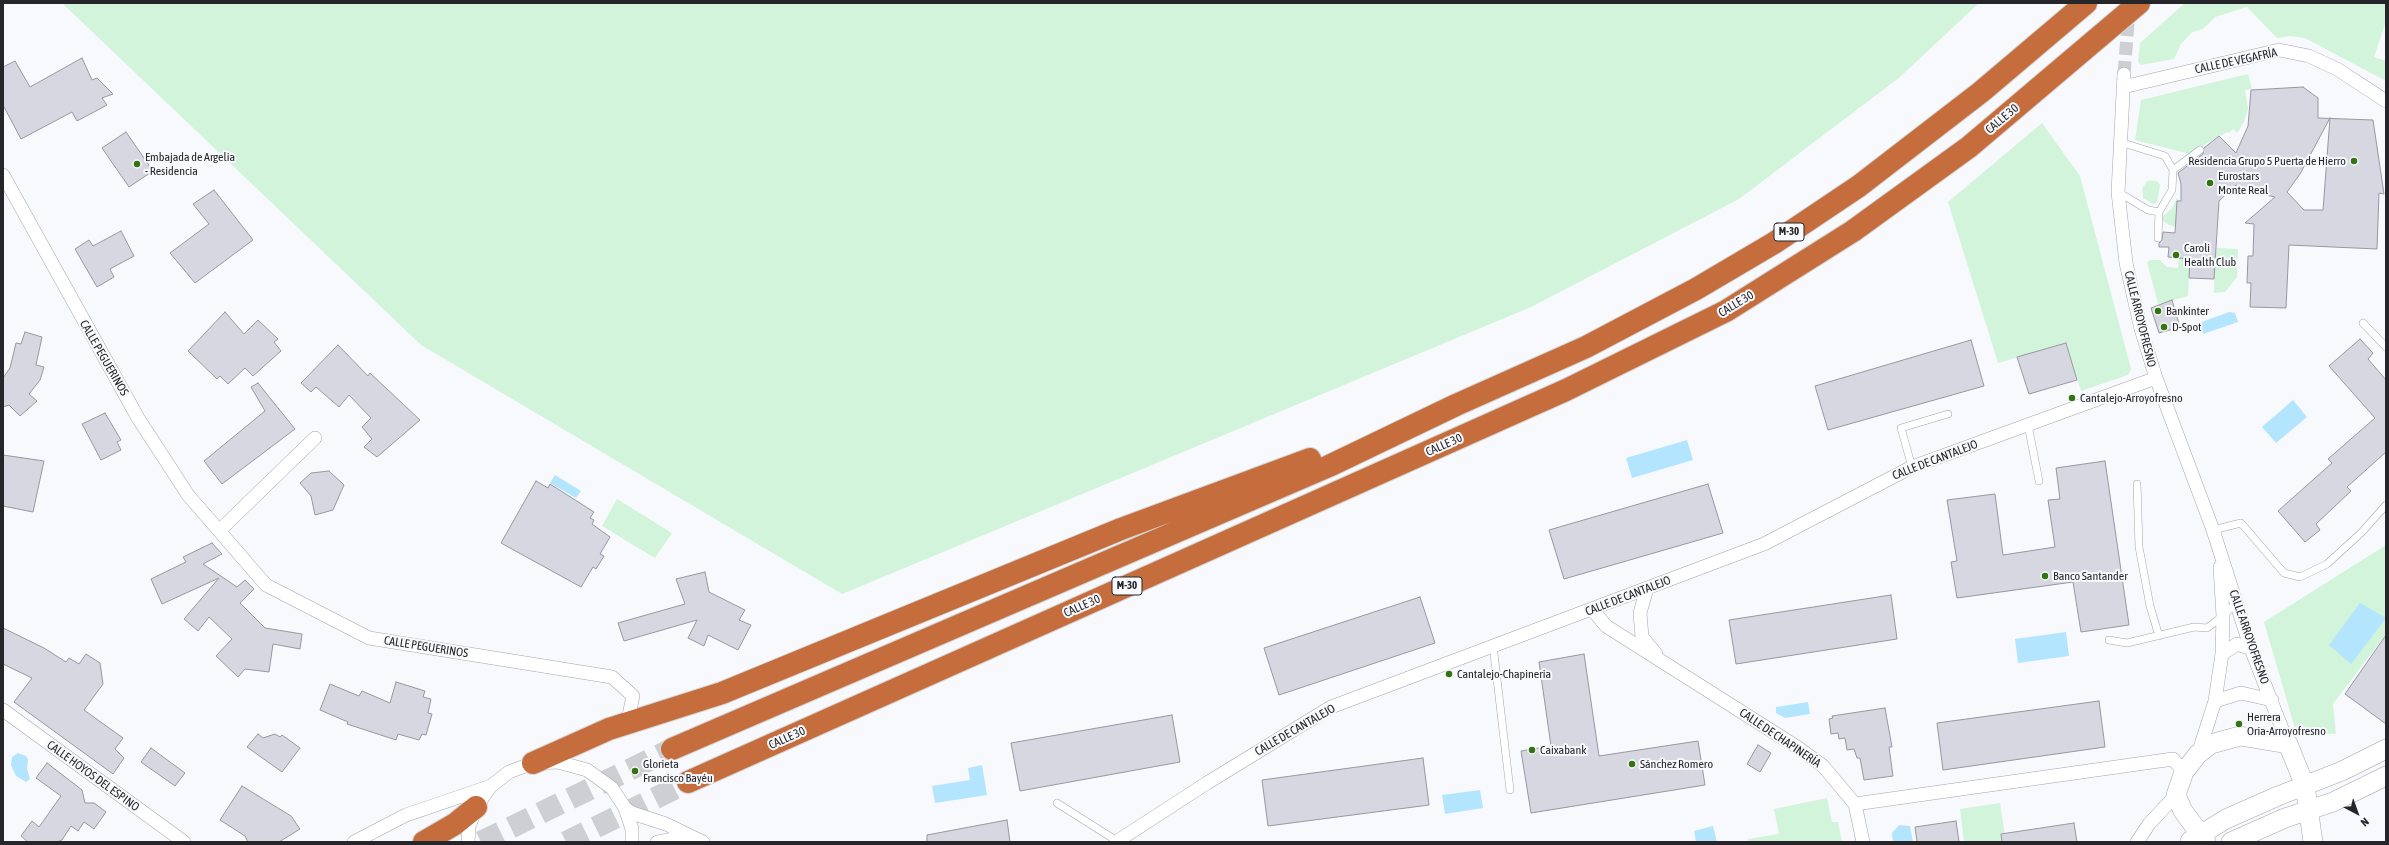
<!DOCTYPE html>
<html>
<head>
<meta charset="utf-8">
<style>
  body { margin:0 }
  #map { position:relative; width:2389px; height:845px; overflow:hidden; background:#f8f9fd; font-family:"Asap Condensed",sans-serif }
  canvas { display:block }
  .frame { position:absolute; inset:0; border:4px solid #26262a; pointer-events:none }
  .north { position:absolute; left:2337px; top:793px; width:40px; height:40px; -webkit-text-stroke:3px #f8f9fd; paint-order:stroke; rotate:139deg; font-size:11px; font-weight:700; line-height:16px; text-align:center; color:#26262a }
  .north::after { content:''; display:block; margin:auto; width:14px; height:18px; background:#26262a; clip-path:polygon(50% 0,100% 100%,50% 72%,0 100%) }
</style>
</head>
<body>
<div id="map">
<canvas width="2389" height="845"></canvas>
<div class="frame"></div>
<div class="north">N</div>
</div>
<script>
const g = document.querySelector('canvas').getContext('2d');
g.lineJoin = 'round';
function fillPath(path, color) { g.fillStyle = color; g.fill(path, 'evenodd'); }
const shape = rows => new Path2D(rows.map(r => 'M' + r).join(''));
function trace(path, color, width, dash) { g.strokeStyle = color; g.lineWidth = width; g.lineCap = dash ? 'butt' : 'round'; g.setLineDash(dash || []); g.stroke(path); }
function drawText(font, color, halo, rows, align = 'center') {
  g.font = font + ' "Asap Condensed",sans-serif'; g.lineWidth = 4; g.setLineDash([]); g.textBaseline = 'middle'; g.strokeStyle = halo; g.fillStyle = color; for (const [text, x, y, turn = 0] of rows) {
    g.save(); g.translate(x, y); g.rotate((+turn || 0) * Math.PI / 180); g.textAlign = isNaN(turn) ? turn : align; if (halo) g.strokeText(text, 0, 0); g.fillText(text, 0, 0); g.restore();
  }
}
fillPath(shape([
  [62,3,1979,3,1900,77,1739,199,1531,307,842,594,421,345],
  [2185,3,2386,3,2386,21,2374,57,2386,61,2386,81,2305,38,2290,36,2277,38,2247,7,2215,17,2203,29,2192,32,2181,44,2174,59,2141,65,2138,62,2140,43],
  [2248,74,2252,89,2245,90,2248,109,2244,122,2237,133,2233,129,2229,133,2227,132,2221,136,2220,135,2190,154,2135,140,2141,100],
  [2042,123,2080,176,2131,369,2128,375,2081,391,2066,343,1998,363,1948,202],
  [2147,181,2157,181,2160,185,2157,203,2153,204,2143,198,2142,189],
  [2177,198,2179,201,2177,201,2176,227,2169,225,2160,219,2172,208],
  [2217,248,2238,249,2237,277,2225,292,2214,293,2215,251,2217,251],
  [2190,251,2188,296,2158,304,2147,262,2151,260,2160,260,2167,267,2178,268,2179,258],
  [617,499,672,533,655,558,602,526],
  [2386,545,2386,634,2333,704,2336,734,2296,732,2264,622],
  [1827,798,1832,822,1838,822,1842,842,1749,842,1748,839,1779,834,1774,809],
  [2000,803,2006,842,1964,842,1960,809]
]), '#d1f4db');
fillPath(shape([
  [2229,312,2235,313,2238,322,2203,334,2199,323],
  [2293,400,2307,417,2276,443,2262,427],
  [1687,440,1693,460,1632,478,1626,458],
  [555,475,581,491,576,498,550,483],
  [2360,603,2386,618,2351,664,2329,645],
  [2066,632,2069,656,2018,663,2015,639],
  [1808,702,1810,714,1785,718,1776,713,1776,707],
  [18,753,26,756,28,760,27,769,30,779,26,782,16,776,11,765,12,757],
  [982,765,987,795,935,803,932,786,970,780,968,768],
  [1480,790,1483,808,1445,814,1442,795],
  [1899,825,1910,826,1913,842,1893,842,1892,833],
  [1713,826,1717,842,1696,842,1694,831]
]), '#b3e5fe');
const building = shape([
  [82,58,92,80,97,78,113,94,102,98,107,105,77,121,72,112,21,139,3,105,3,67,15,61,30,87,82,58],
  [2303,87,2318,98,2318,118,2373,120,2384,194,2379,193,2377,249,2289,245,2286,308,2250,307,2251,283,2247,283,2248,256,2253,256,2254,224,2245,223,2275,197,2247,191,2236,185,2219,201,2214,279,2189,278,2190,259,2168,257,2169,247,2159,247,2159,243,2162,240,2163,232,2175,233,2177,201,2181,201,2181,184,2178,173,2203,154,2204,148,2219,136,2236,153,2248,126,2251,90,2303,87],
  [2330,118,2323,210,2304,210,2287,192,2300,174,2330,118],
  [126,132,153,171,129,187,102,148,126,132],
  [214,190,253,240,195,283,170,253,209,224,193,204,214,190],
  [121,231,134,256,110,269,114,277,97,287,75,249,89,240,93,246,121,231],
  [2172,300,2180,327,2159,333,2151,308,2172,300],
  [225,312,244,334,258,320,278,339,274,342,281,351,253,376,245,368,228,384,220,376,217,379,188,351,225,312],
  [25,332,42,337,36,365,44,367,40,380,29,394,37,401,20,416,9,405,3,407,3,378,10,368,16,343,21,344,25,332],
  [2360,339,2373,353,2368,359,2386,380,2386,452,2347,487,2351,491,2316,524,2320,530,2305,542,2278,511,2332,463,2328,459,2375,418,2329,366,2360,339],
  [1971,340,1984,386,1828,430,1815,386,1971,340],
  [2066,343,2077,380,2029,394,2017,357,2066,343],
  [338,345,368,376,370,373,420,420,377,457,364,447,372,439,362,427,371,418,349,395,339,407,316,387,311,392,301,383,338,345],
  [258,383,295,429,222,484,204,461,265,411,251,387,258,383],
  [105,413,121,440,117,442,121,450,101,460,82,424,105,413],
  [3,455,44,461,33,512,3,506,3,455],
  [2105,461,2129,625,2081,632,2073,582,1957,598,1951,562,1957,561,1947,500,1995,494,2003,555,2055,547,2048,500,2060,499,2056,468,2105,461],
  [329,471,344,485,333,510,315,515,311,496,300,483,311,473,329,471],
  [536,481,548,488,550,484,594,512,590,518,594,520,592,524,610,537,600,554,604,556,596,569,593,567,581,587,501,543,536,481],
  [1708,484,1723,533,1564,579,1549,530,1708,484],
  [212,543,222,554,203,564,237,587,245,580,254,589,240,603,265,628,302,634,300,649,273,644,269,672,245,669,238,677,216,656,232,639,209,617,198,631,184,619,219,578,162,604,151,579,186,562,183,557,212,543],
  [705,572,709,592,745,610,739,620,751,625,738,650,708,635,704,646,688,638,697,620,624,641,618,623,685,604,676,579,705,572],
  [1891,595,1897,639,1736,664,1729,620,1891,595],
  [1420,597,1435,643,1279,695,1264,648,1420,597],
  [3,628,44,648,66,662,69,658,79,664,86,654,100,663,103,684,84,710,123,738,115,749,124,758,113,774,14,702,32,678,3,664,3,628],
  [2386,635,2386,724,2345,694,2386,635],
  [1584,654,1599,756,1698,741,1705,785,1531,813,1521,751,1551,746,1539,662,1584,654],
  [396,682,425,691,423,697,431,699,428,713,432,714,426,735,422,734,419,740,398,734,396,740,347,724,348,722,320,710,330,684,359,696,362,691,390,703,396,682],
  [2099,701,2105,747,1943,770,1937,723,2099,701],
  [1885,708,1892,747,1889,747,1893,776,1864,780,1860,758,1857,758,1854,749,1847,750,1845,738,1839,739,1838,733,1831,734,1829,719,1833,718,1832,716,1885,708],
  [1172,715,1180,762,1020,791,1011,743,1172,715],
  [258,734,263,738,275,734,280,737,282,735,300,748,282,772,247,747,258,734],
  [1758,745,1771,753,1760,772,1747,764,1758,745],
  [151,748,185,773,175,786,141,762,151,748],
  [1423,758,1429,805,1268,826,1262,780,1423,758],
  [47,763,82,790,85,803,94,803,106,812,94,829,84,822,78,831,71,826,62,840,57,842,28,842,21,836,32,821,39,827,61,796,36,778,47,763],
  [242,786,291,816,300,829,279,842,248,842,245,836,220,820,242,786],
  [1007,820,1010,842,927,842,927,835,1007,820],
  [1956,821,1959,842,1917,842,1915,827,1956,821],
  [2074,823,2077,842,2002,842,2001,834,2074,823]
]);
fillPath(building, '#d7d7e2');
trace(building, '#9697a1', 1);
trace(shape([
  [2124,74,2129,11]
]), '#cecfd3', 13, [13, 6]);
trace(shape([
  [481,842,672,749],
  [566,842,688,782]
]), '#cecfd3', 22, [22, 11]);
const lane = shape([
  [2173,170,2200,150],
  [2118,192,2148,210,2159,212,2172,190,2173,170,2165,156,2120,142],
  [2158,238,2159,212],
  [2363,323,2386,347],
  [2028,425,2039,481],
  [1912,467,1901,428,1948,414],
  [2137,484,2139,547,2150,606,2159,636],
  [2213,530,2241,523,2284,573,2300,577,2327,564,2362,532,2386,505],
  [2109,640,2127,643,2194,627,2207,628,2223,616,2237,602],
  [1493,645,1510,790],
  [1057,803,1117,841]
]);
const street = shape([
  [2124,74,2118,192,2126,263,2141,329,2156,378,2213,530,2251,649,2288,744],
  [2123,87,2279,50,2309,56,2337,69,2386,101],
  [3,175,138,418,188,495,266,585,369,638,612,677,633,696,627,725],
  [219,531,315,438],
  [1647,588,1640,613,1642,637,1656,654],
  [1592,609,1606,626,1797,747,1823,766,1855,804,1863,842],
  [2222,654,2237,644,2251,649],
  [2215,701,2241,693,2272,700],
  [3,710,184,842],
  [2198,754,2215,701,2222,654,2223,616,2220,567],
  [1855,804,2173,759,2184,772],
  [625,808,632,813,666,824,703,842],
  [354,842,406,815,491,786],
  [468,842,469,827,476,807,491,786,509,772,533,763,558,762,587,770,612,788,625,808,632,829,632,842],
  [657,842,672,839,694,839],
  [1116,842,1207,783,1331,707,1764,544,1912,467,2156,378],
  [2137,842,2149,824,2176,795]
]);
const secondary = shape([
  [2190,841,2226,819,2278,796,2342,771,2386,749],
  [2206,842,2183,811,2176,795,2184,772,2198,754,2211,744,2240,736,2288,744,2305,786,2313,842],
  [2231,842,2285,818,2333,802,2386,776]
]);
const highway = shape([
  [672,749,1329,466,1456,405,1586,347,1696,289,1774,243,1859,186,1981,92,2086,3],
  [533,763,609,729,722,693,1121,529,1310,459],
  [688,782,1566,390,1726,311,1853,231,1969,147,2139,3],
  [424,842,455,824,476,807]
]);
trace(lane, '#a4a5af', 8);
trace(street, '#a4a5af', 14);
trace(secondary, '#a4a5af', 20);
trace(highway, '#d4d4d4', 24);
trace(lane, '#fff', 7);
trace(street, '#fff', 13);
trace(secondary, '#fff', 19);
trace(highway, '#c56d3d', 22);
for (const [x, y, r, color] of [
  [2354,161,4,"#337410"],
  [137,164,4,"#337410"],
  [2210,183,4,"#337410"],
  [2176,255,4,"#337410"],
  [2158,311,4,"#337410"],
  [2164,327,4,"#337410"],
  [2072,398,4,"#337410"],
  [2045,576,4,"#337410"],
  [1449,674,4,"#337410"],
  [2239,724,4,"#337410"],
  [1532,750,4,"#337410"],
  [1632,764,4,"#337410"],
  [635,771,4,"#337410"]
]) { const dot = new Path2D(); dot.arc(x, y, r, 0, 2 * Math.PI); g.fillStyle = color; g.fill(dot); trace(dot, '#f8f9fd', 1.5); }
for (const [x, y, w] of [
  [1789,232,30],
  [1127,586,30]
]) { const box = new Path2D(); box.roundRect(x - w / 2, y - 9, w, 18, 3); g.fillStyle = '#f8f9fd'; g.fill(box); trace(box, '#26262a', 1); }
drawText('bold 11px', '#26262a', null, [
  ["M-30",1789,232],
  ["M-30",1127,586]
]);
drawText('12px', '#26262a', '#f8f9fd', [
  ["CALLE DE VEGAFRÍA",2236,61,-12],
  ["CALLE 30",2002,119,-40],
  ["CALLE 30",1736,304,-31],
  ["CALLE ARROYOFRESNO",2140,319,76],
  ["CALLE PEGUERINOS",104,358,60],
  ["CALLE 30",1444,445,-24],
  ["CALLE DE CANTALEJO",1935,460,-21],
  ["CALLE DE CANTALEJO",1628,596,-21],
  ["CALLE 30",1082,606,-24],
  ["CALLE ARROYOFRESNO",2249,637,71],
  ["CALLE PEGUERINOS",426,647,9],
  ["CALLE DE CANTALEJO",1295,730,-30],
  ["CALLE 30",787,738,-24],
  ["CALLE DE CHAPINERÍA",1780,738,34],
  ["CALLE HOYOS DEL ESPINO",93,776,36]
]);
drawText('12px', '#26262a', '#f8f9fd', [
  ["Embajada de Argelia",145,157],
  ["- Residencia",145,171],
  ["Residencia Grupo 5 Puerta de Hierro",2346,161,"right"],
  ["Eurostars",2218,176],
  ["Monte Real",2218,190],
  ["Caroli",2184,248],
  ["Health Club",2184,262],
  ["Bankinter",2166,311],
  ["D-Spot",2172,327],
  ["Cantalejo-Arroyofresno",2080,398],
  ["Banco Santander",2053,576],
  ["Cantalejo-Chapineria",1457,674],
  ["Herrera",2247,717],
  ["Oria-Arroyofresno",2247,731],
  ["Caixabank",1540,750],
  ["Glorieta",643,764],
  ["Francisco Bayéu",643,778],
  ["Sánchez Romero",1640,764]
], 'left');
</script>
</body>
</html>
